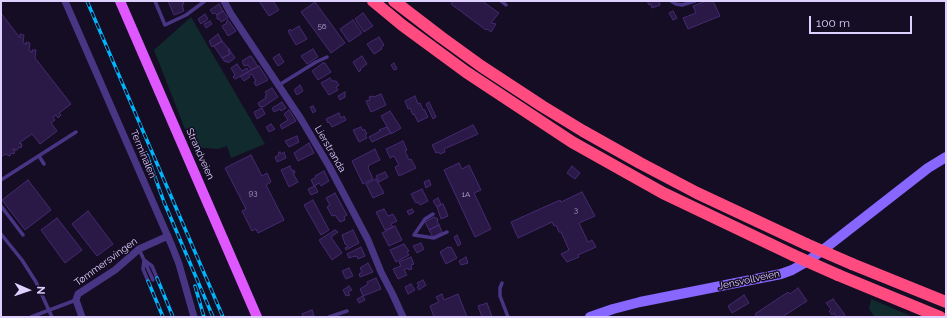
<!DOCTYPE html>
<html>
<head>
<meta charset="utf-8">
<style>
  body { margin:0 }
  #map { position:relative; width:947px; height:318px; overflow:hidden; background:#150d24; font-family:Raleway,sans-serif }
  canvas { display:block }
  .frame { position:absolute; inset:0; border:2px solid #ded0ff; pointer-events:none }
  .north { position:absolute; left:8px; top:270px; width:40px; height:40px; -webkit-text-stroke:3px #150d24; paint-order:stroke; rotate:92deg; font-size:11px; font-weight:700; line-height:16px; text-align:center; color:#ded0ff }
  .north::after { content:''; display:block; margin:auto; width:14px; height:18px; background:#ded0ff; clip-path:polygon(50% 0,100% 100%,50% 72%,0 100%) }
  .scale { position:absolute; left:809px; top:16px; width:103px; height:18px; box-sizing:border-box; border:2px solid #ded0ff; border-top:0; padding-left:5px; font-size:12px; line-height:14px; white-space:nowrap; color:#ded0ff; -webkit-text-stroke:3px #150d24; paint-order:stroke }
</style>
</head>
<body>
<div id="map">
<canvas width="947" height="318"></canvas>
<div class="frame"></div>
<div class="north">N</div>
<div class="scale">100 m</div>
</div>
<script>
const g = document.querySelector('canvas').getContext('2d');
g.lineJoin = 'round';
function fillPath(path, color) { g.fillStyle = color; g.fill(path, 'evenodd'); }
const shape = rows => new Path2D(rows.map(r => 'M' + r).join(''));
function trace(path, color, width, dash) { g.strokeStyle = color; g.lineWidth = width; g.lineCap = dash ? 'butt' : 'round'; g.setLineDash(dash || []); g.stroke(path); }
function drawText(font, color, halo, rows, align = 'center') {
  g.font = font + ' Raleway,sans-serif'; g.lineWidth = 3; g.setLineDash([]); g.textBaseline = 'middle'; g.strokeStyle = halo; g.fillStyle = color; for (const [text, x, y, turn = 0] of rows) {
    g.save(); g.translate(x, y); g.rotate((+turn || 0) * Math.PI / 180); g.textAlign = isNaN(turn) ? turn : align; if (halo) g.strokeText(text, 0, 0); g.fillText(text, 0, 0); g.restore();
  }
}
fillPath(shape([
  [191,17,265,144,231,158,227,146,218,149,192,147,154,50],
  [871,299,913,317,875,317,869,309]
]), '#102a2e');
const building = shape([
  [168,1,183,1,184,4,182,5,184,11,174,15,168,1],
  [259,1,273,1,279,10,269,16,259,1],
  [453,1,482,1,499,13,491,23,496,24,491,32,487,29,486,30,451,4,453,1],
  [647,1,659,1,660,5,652,8,651,4,649,5,647,1],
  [706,1,713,1,720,16,688,29,683,18,696,13,693,6,706,1],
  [315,2,345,43,331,53,301,12,315,2],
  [219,4,223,11,217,15,215,13,213,14,210,10,219,4],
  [223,11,228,18,221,22,219,19,217,19,217,15,223,11],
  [673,11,677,18,673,20,669,13,673,11],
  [1,13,20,38,20,34,24,35,23,42,26,45,26,42,30,43,29,50,32,53,32,50,36,50,35,58,71,104,59,113,61,115,58,118,56,115,53,117,55,120,51,123,57,131,40,144,32,134,19,143,22,144,21,148,19,147,17,150,12,149,15,150,14,154,11,153,10,156,5,154,1,157,1,13],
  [363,13,373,26,364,32,355,19,363,13],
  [205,14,208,19,201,24,198,19,205,14],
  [228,20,236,31,228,36,222,26,227,23,226,22,228,20],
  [353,20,362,33,349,42,340,29,353,20],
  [210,21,212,24,206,28,204,24,210,21],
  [299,26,307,39,296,45,288,31,290,29,291,31,299,26],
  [218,34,222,41,212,47,209,41,218,34],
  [379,37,384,45,381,48,382,49,374,54,367,44,379,37],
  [222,41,229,49,228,50,230,54,222,58,214,46,222,41],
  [229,49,235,58,228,63,227,61,225,62,222,58,230,54,228,50,229,49],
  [313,49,318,57,307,64,301,56,313,49],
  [279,54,284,62,278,66,273,58,279,54],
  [250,56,252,57,258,67,251,70,248,65,244,66,242,61,250,56],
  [362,56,367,64,360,69,361,70,359,72,353,62,362,56],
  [323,63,325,63,331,72,318,80,312,71,323,63],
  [394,63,397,69,394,70,391,65,394,63],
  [237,64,242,71,247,68,249,72,235,79,233,77,235,75,231,68,237,64],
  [259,66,268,80,256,86,254,82,256,81,252,74,249,75,250,77,244,81,240,76,259,66],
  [330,78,332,81,336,81,339,85,336,87,338,90,329,95,321,83,330,78],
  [300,85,303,91,297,95,294,90,300,85],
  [272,88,278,97,263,107,262,106,260,107,258,103,266,98,265,96,267,95,265,92,272,88],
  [345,92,345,97,340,100,338,96,345,92],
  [381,94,386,105,371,112,366,101,370,100,369,97,373,96,374,97,381,94],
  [415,96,418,104,420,103,423,110,424,109,428,117,418,122,414,114,413,115,410,108,408,109,405,101,415,96],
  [282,102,286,108,281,111,280,109,274,112,272,108,282,102],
  [429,102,436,117,433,119,426,104,429,102],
  [313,106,316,111,313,113,310,107,313,106],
  [262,108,265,114,257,119,254,112,262,108],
  [289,110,296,121,282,129,280,125,288,120,284,114,289,110],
  [390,111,401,128,391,134,381,116,390,111],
  [339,113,341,118,344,116,346,120,332,127,329,122,328,123,326,119,339,113],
  [271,124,275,129,269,132,266,127,271,124],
  [473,125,478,134,444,149,445,152,440,154,439,152,436,153,432,145,473,125],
  [361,127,362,130,364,129,367,134,365,135,367,138,359,142,353,130,361,127],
  [387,127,391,133,372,142,369,137,380,131,379,130,387,127],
  [297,136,299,142,289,147,285,141,297,136],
  [403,141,407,150,405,151,409,160,411,159,416,168,399,176,395,167,399,165,394,156,390,158,386,149,403,141],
  [309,143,314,153,298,161,294,153,309,143],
  [375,149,380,160,369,165,368,168,373,179,363,184,352,161,375,149],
  [280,152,281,154,284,152,286,158,277,162,275,157,279,155,278,153,280,152],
  [251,155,262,176,267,173,271,182,266,185,284,220,258,233,256,229,252,231,242,211,246,209,225,168,251,155],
  [459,163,462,169,469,165,481,190,474,193,491,229,475,237,444,170,459,163],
  [290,166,292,171,294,170,295,173,293,173,298,182,289,187,281,170,290,166],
  [572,166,580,173,575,179,567,173,572,166],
  [324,171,329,181,321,186,319,183,314,186,311,180,316,177,315,176,324,171],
  [385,172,388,177,379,182,376,176,385,172],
  [376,179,384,193,373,198,366,184,376,179],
  [28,180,51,210,25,230,2,200,28,180],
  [429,180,431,185,426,188,424,182,429,180],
  [315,186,318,192,311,195,308,189,315,186],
  [422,189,428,201,420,205,418,202,416,203,411,194,422,189],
  [582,192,595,216,579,223,588,242,592,240,596,247,578,255,579,257,567,262,561,254,569,250,561,232,559,232,556,225,554,226,552,222,518,238,511,222,560,200,561,202,582,192],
  [335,193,347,215,344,217,345,220,340,222,335,215,332,216,327,207,330,205,326,198,335,193],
  [438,198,441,204,437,207,433,201,438,198],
  [313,200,329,230,321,235,304,205,313,200],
  [443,204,448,216,441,219,437,207,443,204],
  [384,209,388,216,393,214,397,221,391,224,393,227,385,230,376,212,384,209],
  [412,209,414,212,409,215,407,211,412,209],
  [88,211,113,244,97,256,72,224,88,211],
  [434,217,435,218,437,218,438,220,437,221,439,225,429,230,425,222,434,217],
  [57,218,82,250,65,263,41,230,57,218],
  [439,225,442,232,433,237,429,230,439,225],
  [395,226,402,240,389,246,382,233,395,226],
  [335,230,338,232,331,237,342,253,332,260,319,240,335,230],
  [353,230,359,243,346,250,345,248,348,247,346,244,345,244,342,235,353,230],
  [457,235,461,244,458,246,454,237,457,235],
  [421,243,424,249,417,253,413,246,421,243],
  [404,244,409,251,407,252,409,255,396,262,390,250,404,244],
  [361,247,365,256,358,259,357,256,355,257,355,256,349,258,347,254,361,247],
  [448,247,448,248,451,247,457,258,446,264,440,252,448,247],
  [411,257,414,264,411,265,412,269,409,270,408,268,404,270,407,275,398,279,393,269,401,266,399,262,411,257],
  [466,257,468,263,461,265,459,261,466,257],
  [368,263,373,272,360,277,359,274,362,272,360,268,368,263],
  [349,268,353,276,346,279,342,271,349,268],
  [376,278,381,289,363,296,360,289,368,284,367,282,376,278],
  [423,280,426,285,419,290,417,287,419,286,417,283,423,280],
  [411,284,415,290,408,294,405,287,411,284],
  [349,286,352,290,348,292,350,295,346,296,343,290,349,286],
  [798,288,807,301,782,317,757,317,755,314,788,292,790,294,798,288],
  [442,294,444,300,458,294,467,317,434,317,430,306,439,302,436,297,442,294],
  [744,295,749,303,732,313,728,306,744,295],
  [363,296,365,300,359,303,357,299,363,296],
  [833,299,845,315,842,317,836,317,834,313,832,315,829,311,831,309,826,303,833,299],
  [487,303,492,317,482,317,478,306,487,303],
  [312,310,314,316,303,317,302,314,312,310]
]);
fillPath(building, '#2a1946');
trace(building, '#462a72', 1);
trace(shape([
  [155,1,165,25,186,15,205,1],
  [501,1,506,5],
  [671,1,676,4,682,5,695,1],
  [279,85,316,62,327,57],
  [39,156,44,164],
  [1,180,76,132],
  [1,206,23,235],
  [1,234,22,260,36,282,52,317],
  [414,235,434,238,447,232],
  [414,235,425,219,433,214],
  [139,249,153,280],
  [148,281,143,269,144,260,152,266,157,278],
  [502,283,500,288,500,296,508,317],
  [31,317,76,300],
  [329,317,347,311]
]), '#483685', 3.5);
trace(shape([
  [65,1,172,246,179,264,194,317],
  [224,1,231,14,301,119,329,166,368,240,381,272,393,295,403,317],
  [82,317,76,300,78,294,115,270,139,249,168,236]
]), '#483685', 7);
trace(shape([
  [590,317,613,309,640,302,781,274,792,270,808,261,828,246,928,168,946,157]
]), '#8767ff', 10);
trace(shape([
  [120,1,257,317]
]), '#df57ff', 10);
trace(shape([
  [373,1,402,25,466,72,572,142,663,193,793,255],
  [394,1,441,37,481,66,542,106,583,131,640,163,697,193,806,244],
  [852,264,946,302],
  [838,275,940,317]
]), '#ff4b80', 12);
const rail = shape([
  [87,1,223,317],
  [147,155,164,202,213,317],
  [157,278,173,317],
  [148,281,163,317],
  [195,286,204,317]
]);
trace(rail, '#00b4fb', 3.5);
trace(rail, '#150d24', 2, [6]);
trace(shape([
  [806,244,852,264],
  [793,255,838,275]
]), '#ff4b80', 12);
drawText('8px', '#b1a2d1', null, [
  ["56",322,27],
  ["93",253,194],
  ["1A",466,195],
  ["3",576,211]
]);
drawText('10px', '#ded0ff', '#150d24', [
  ["Lierstranda",330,149,60],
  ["Terminalen",143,154,67],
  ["Strandveien",200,154,66],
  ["Tømmersvingen",106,262,-36],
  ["Jensvollveien",749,280,-12]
]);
</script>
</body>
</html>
